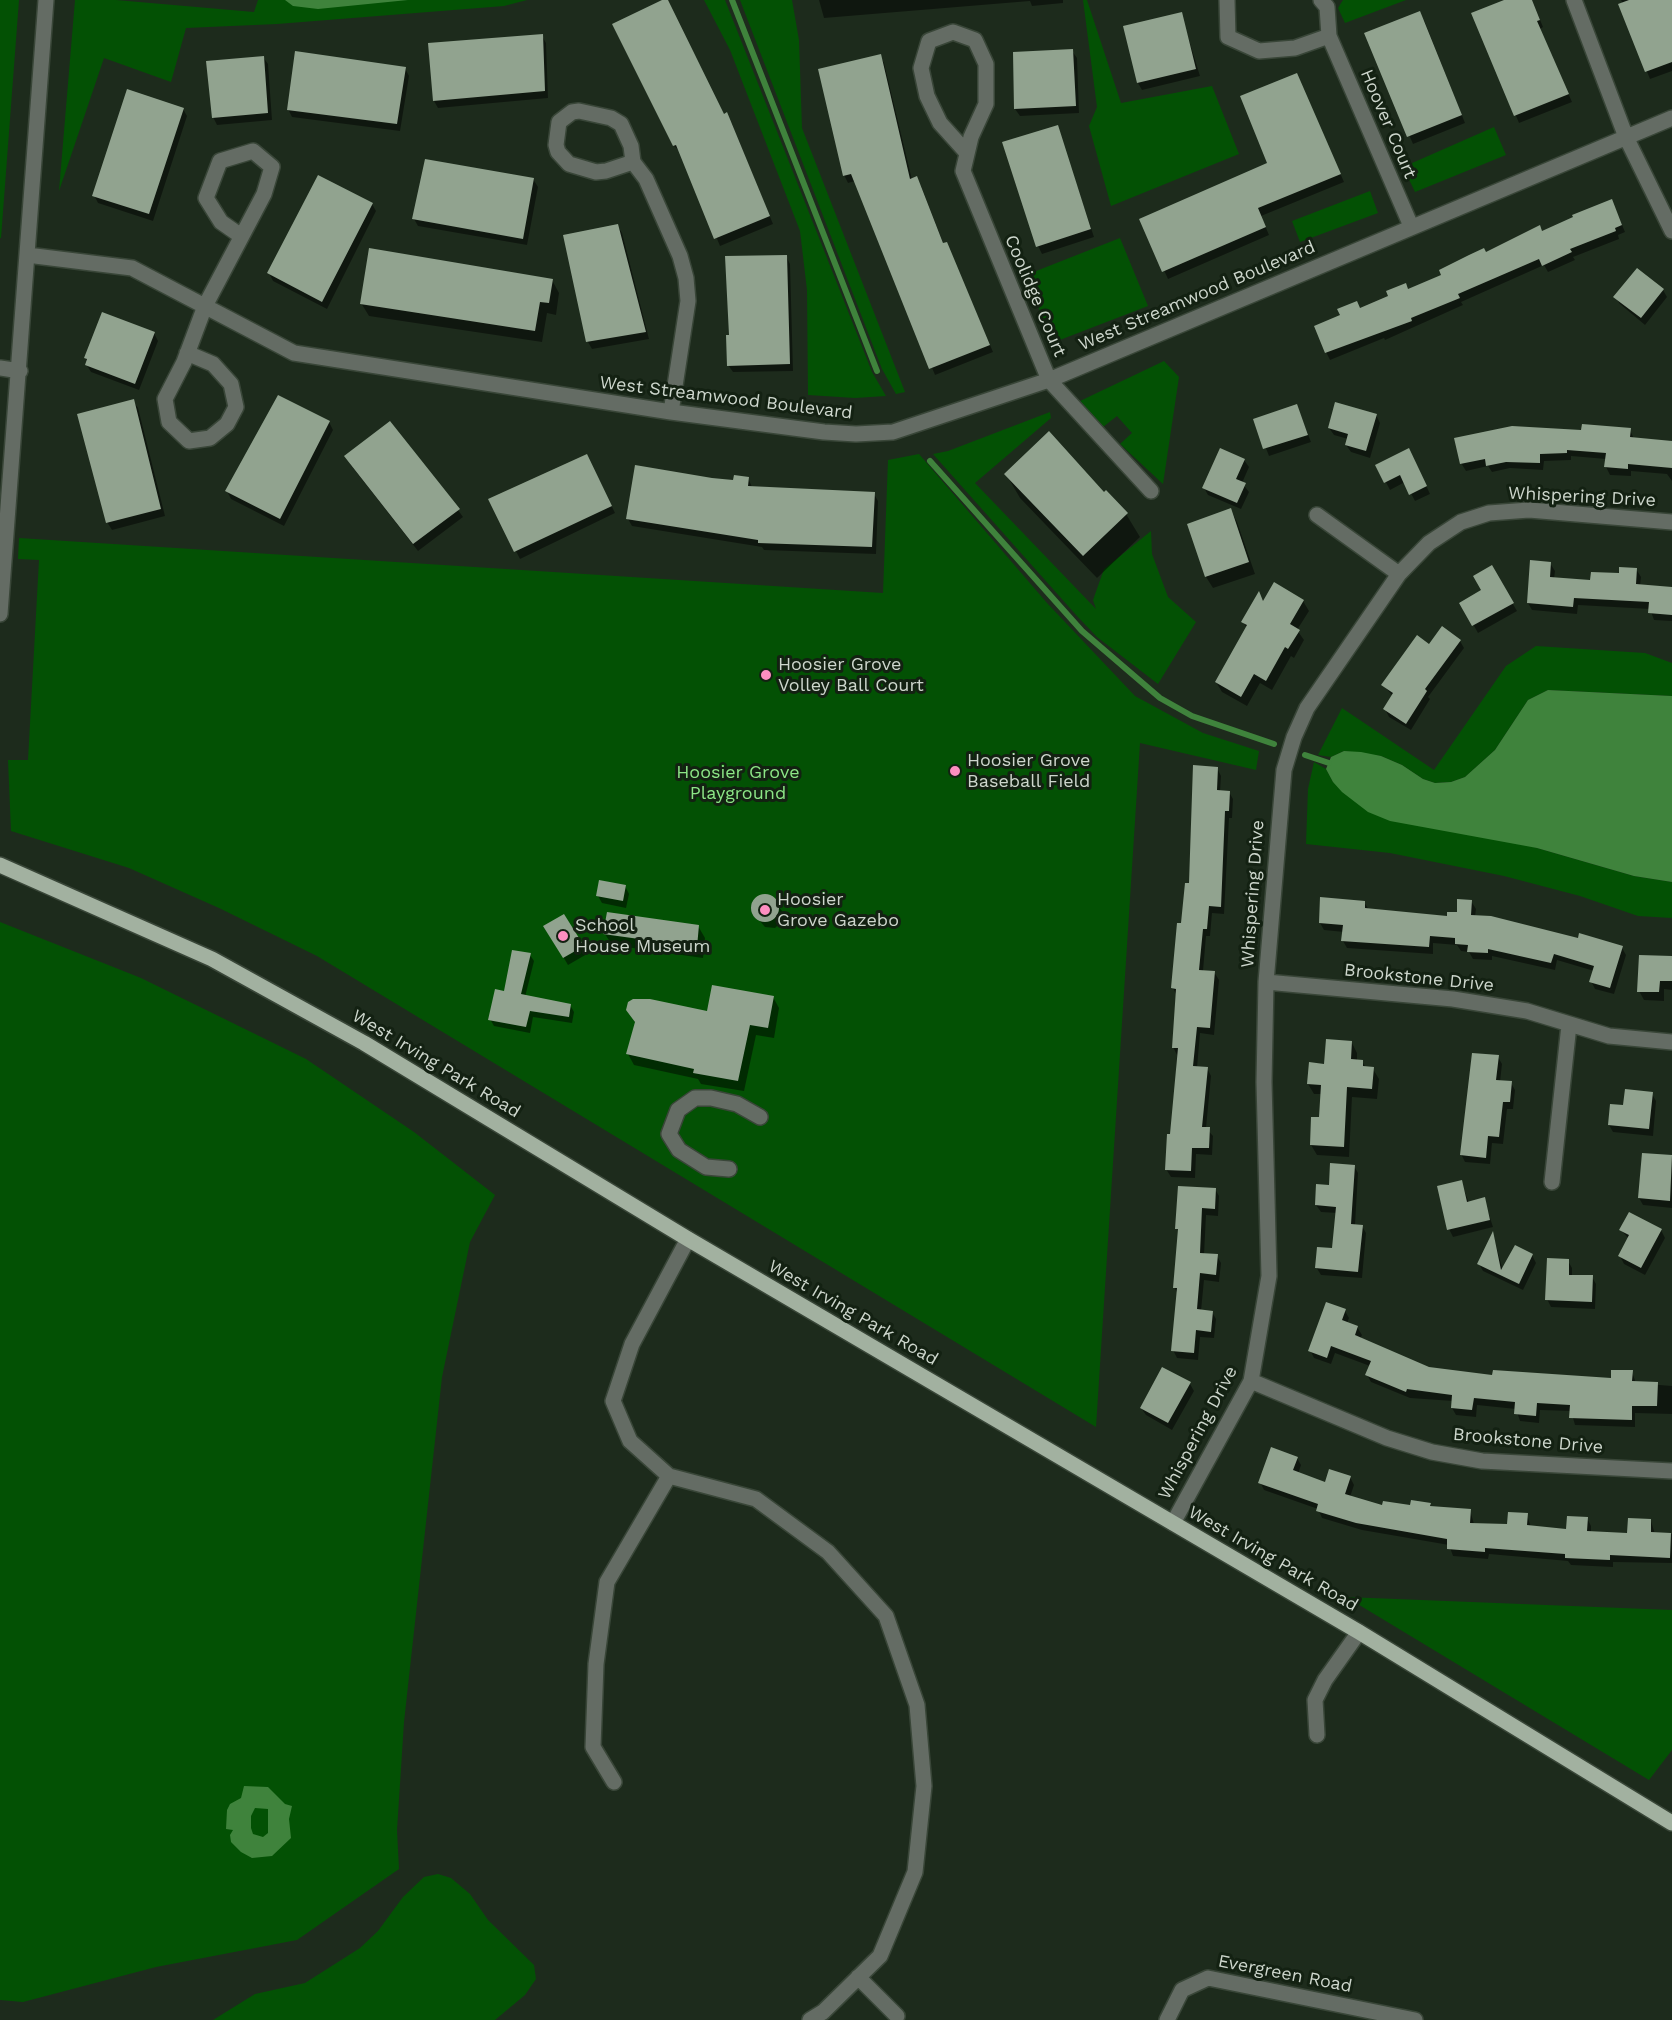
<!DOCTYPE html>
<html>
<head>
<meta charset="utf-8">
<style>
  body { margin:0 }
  canvas { display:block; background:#1d2b1c }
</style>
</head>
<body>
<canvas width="1672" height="2020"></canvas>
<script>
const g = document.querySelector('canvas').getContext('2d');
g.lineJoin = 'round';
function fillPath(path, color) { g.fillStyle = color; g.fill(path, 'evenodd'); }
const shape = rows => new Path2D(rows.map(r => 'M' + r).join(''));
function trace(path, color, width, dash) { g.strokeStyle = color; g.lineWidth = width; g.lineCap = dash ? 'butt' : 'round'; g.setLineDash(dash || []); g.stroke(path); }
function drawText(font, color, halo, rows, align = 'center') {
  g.font = font + ' "Work Sans",sans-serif'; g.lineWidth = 6; g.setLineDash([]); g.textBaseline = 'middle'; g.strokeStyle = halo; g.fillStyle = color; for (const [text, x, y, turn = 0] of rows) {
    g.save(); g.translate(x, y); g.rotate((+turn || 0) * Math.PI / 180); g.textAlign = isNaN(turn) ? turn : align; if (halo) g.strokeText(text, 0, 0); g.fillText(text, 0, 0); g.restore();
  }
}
fillPath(shape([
  [0,0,19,0,1,238,0,238],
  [75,0,116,0,254,12,258,0,527,0,504,6,277,24,186,28,171,82,104,58,59,191],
  [704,0,725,0,872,372,886,396,855,398,808,395,807,290,800,231,730,50],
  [740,0,792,0,799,40,802,128,905,392,896,394,882,369],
  [1083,0,1087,0,1121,103,1212,86,1239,154,1111,206,1089,126,1097,107],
  [1343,0,1406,0,1345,23,1338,8],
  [1494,127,1506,155,1415,192,1403,167],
  [1370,191,1378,213,1300,242,1292,221],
  [1120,238,1148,306,1052,343,1026,275],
  [1164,361,1179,377,1163,484,1120,444,1132,433,1117,416,1103,427,1080,401],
  [1050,412,1051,418,975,483,1096,609,1093,600,1104,569,1151,531,1152,554,1168,597,1196,622,1158,684,1097,637,1077,616,933,454,948,451],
  [919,454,1047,603,1135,696,1203,733,1259,751,1256,770,1140,743,1096,1427,317,956,219,908,129,868,11,831,8,760,28,760,39,560,18,559,19,538,883,593,888,460],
  [1536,646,1645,653,1672,663,1672,696,1548,690,1528,700,1495,750,1465,777,1451,782,1435,783,1423,779,1402,765,1381,756,1344,751,1331,757,1318,755,1342,708,1434,770,1506,666],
  [1314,762,1326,769,1333,782,1537,848,1634,876,1672,882,1672,918,1638,916,1580,896,1504,876,1390,853,1306,844,1308,789],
  [0,922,141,978,306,1059,414,1132,495,1195,470,1242,442,1377,404,1722,397,1830,399,1869,297,1940,156,1967,23,2002,0,2000],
  [1346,1597,1672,1610,1672,1750,1649,1780],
  [438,1874,451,1878,470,1894,488,1920,534,1965,536,1979,525,1995,495,2020,213,2020,255,1994,305,1983,360,1948,378,1931,403,1897,424,1877]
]), '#035104');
fillPath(shape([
  [285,0,408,0,318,9,293,6],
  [1548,690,1672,696,1672,882,1634,876,1537,848,1390,821,1368,812,1342,792,1333,782,1326,769,1331,757,1344,751,1361,752,1381,756,1402,765,1423,779,1435,783,1451,782,1465,777,1495,750,1528,700],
  [244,1786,268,1787,285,1804,292,1806,289,1819,291,1838,272,1856,252,1858,241,1852,231,1842,230,1835,233,1830,226,1829,227,1810,230,1804,241,1798],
  [255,1808,268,1809,268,1833,263,1837,253,1834,251,1828,251,1816]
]), '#3f833c');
fillPath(shape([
  [667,0,724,116,731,122,773,224,720,246,681,152,674,146,614,25],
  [819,0,1063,0,1063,3,1032,6,1030,1,824,18],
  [1508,0,1532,0,1543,27,1540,29,1572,102,1519,123,1473,14],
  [1621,0,1672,0,1672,71,1650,79,1620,5,1623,4],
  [1181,14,1200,76,1142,90,1138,83],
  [1424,20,1465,123,1413,144,1366,34],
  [542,36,546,43,548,98,438,108,434,101],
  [1072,51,1077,58,1079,113,1020,116,1015,109],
  [880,56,884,63,912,180,917,178,921,186,944,245,950,251,993,352,935,375,855,181,848,183,844,175],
  [263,57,268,64,272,120,217,125,213,117],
  [405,68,409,76,400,131,292,117,288,109],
  [1300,82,1344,182,1261,216,1269,235,1168,279,1141,220,1268,164],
  [183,109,187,116,153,221,98,203,94,195],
  [1057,126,1094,237,1042,254,1038,246],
  [533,179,538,187,527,245,418,226,414,219],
  [372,204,376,211,327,309,273,281,269,273],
  [1615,208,1625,232,1618,235,1619,239,1573,257,1575,260,1548,272,1544,265,1461,302,1463,305,1385,340,1384,338,1330,360,1326,352,1360,309,1443,275,1486,254,1575,218],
  [617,225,622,233,649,339,592,349,588,342],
  [786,256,790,264,793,371,733,372,728,365,730,336],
  [552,280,559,293,556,315,547,313,542,342,369,316,361,303],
  [1663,290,1667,297,1645,325,1620,304,1615,297],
  [154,333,158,341,139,390,91,372,86,364,86,358],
  [133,401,138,408,165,516,112,530,107,522],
  [1297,406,1311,442,1269,456,1255,420],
  [1376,415,1380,423,1370,458,1351,452,1346,445,1348,439,1334,435,1329,428],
  [329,422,333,430,284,526,231,499,227,491],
  [1630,430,1634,439,1672,442,1672,481,1667,474,1631,471,1631,476,1610,475,1606,467,1606,459,1571,456,1571,460,1544,461,1543,470,1510,468,1492,472,1488,466,1466,471,1461,463,1583,431],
  [1413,457,1430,494,1415,501,1405,482,1390,490,1377,465],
  [1244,460,1249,467,1242,483,1249,492,1241,509,1208,495,1204,488],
  [591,463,615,513,520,559,490,500],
  [350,464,458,510,463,517,418,551],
  [1006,474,1104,494,1126,514,1140,537,1097,578,1020,498],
  [748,478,752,487,874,494,878,501,876,554,764,550,762,547,632,526,628,519],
  [1231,510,1237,522,1255,574,1213,588,1206,577,1189,525],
  [1550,563,1555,571,1554,579,1592,582,1636,569,1641,577,1640,586,1672,589,1672,621,1654,620,1650,609,1578,605,1577,614,1532,610,1528,603],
  [1491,567,1517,611,1478,633,1461,603,1483,590],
  [1259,594,1264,602,1303,601,1309,611,1297,630,1304,640,1294,658,1291,656,1272,690,1260,683,1247,706,1222,692,1216,682,1247,628,1243,622],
  [1460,641,1464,648,1428,697,1430,699,1411,730,1389,717,1385,709,1393,696,1383,685,1429,646],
  [1217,768,1221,776,1220,792,1229,792,1233,799,1232,818,1229,818,1224,914,1212,913,1210,936,1206,936,1203,971,1214,972,1219,980,1214,1035,1200,1033,1197,1068,1207,1068,1211,1076,1206,1128,1213,1136,1212,1155,1196,1154,1195,1178,1171,1177,1166,1169,1172,1136,1177,1055,1173,1047,1177,996,1173,988,1183,925],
  [625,886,629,894,626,908,602,903,598,896],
  [761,896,771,897,782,911,781,922,775,928,765,927,753,913,754,902],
  [1471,901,1476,909,1475,917,1622,948,1626,955,1614,994,1595,989,1591,981,1594,971,1557,960,1555,970,1492,956,1492,960,1473,959,1469,952,1461,951,1457,945,1433,943,1433,954,1347,948,1343,941,1344,932,1324,930,1320,923,1364,902,1369,910,1448,917,1458,914],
  [563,916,587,954,568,965,545,926],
  [698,926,705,938,703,958,612,945,605,934],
  [530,955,534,961,525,997,570,1005,574,1012,572,1023,533,1017,530,1033,494,1026,490,1019],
  [1672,958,1672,990,1664,989,1664,1001,1644,1000,1639,991],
  [773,997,779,1008,774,1038,756,1035,744,1091,701,1084,698,1079,634,1065,628,1054,636,1024,628,1010,708,1013],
  [1352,1043,1357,1053,1357,1061,1362,1061,1366,1068,1373,1069,1379,1079,1377,1099,1352,1097,1349,1157,1317,1155,1311,1145,1321,1119,1322,1094,1314,1094,1308,1084],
  [1498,1057,1502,1064,1500,1082,1511,1083,1515,1090,1513,1109,1507,1109,1503,1144,1492,1143,1490,1164,1465,1162,1461,1154],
  [1652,1094,1656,1101,1653,1136,1613,1132,1609,1125,1625,1107],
  [1643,1154,1672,1156,1672,1208,1643,1205,1639,1198],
  [1354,1166,1358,1173,1355,1225,1362,1226,1366,1233,1362,1278,1321,1275,1316,1267,1334,1250,1337,1213,1321,1212,1316,1205,1330,1186],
  [1461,1182,1469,1203,1484,1199,1493,1227,1453,1237,1449,1229],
  [1215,1189,1219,1196,1218,1216,1206,1215,1204,1255,1217,1256,1221,1263,1219,1282,1204,1280,1201,1311,1212,1312,1216,1319,1214,1338,1200,1337,1198,1360,1177,1358,1173,1350,1178,1294,1174,1287,1179,1232,1177,1228],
  [1621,1230,1661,1230,1665,1238,1645,1275,1624,1264,1620,1256,1629,1239],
  [1493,1234,1503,1271,1532,1255,1536,1263,1523,1290,1483,1271,1479,1264],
  [1568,1261,1572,1268,1572,1276,1592,1277,1596,1284,1595,1309,1551,1307,1547,1299],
  [1345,1311,1349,1318,1347,1323,1357,1327,1362,1335,1360,1339,1429,1368,1494,1376,1613,1380,1632,1372,1636,1383,1672,1386,1672,1414,1635,1413,1635,1427,1575,1425,1571,1411,1540,1410,1539,1423,1520,1421,1516,1409,1477,1405,1476,1417,1456,1415,1452,1408,1453,1401,1410,1398,1371,1382,1367,1375,1370,1366,1335,1353,1331,1364,1314,1358,1310,1350],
  [1190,1384,1194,1391,1172,1430,1146,1415,1141,1408],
  [1297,1458,1301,1465,1298,1474,1326,1484,1350,1477,1354,1485,1350,1497,1383,1507,1430,1504,1432,1508,1470,1510,1474,1524,1508,1526,1527,1515,1531,1527,1568,1530,1587,1518,1591,1526,1591,1532,1629,1535,1651,1521,1655,1534,1672,1534,1672,1563,1613,1562,1613,1567,1571,1565,1568,1561,1489,1554,1488,1559,1453,1556,1449,1545,1362,1530,1322,1518,1318,1509,1264,1490,1260,1482]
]), '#0007');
trace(shape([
  [732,0,877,371],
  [930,461,1082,631,1160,698,1192,716,1274,744],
  [1305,755,1329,763]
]), '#3f833c', 6);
fillPath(shape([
  [662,0,668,0,724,114,727,112,770,216,714,239,676,145,673,146,612,24],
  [1504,0,1532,0,1540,20,1537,21,1569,94,1514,116,1471,13],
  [1629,0,1672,0,1672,62,1645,72,1618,4],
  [1420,11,1462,115,1407,137,1364,33],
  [1182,12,1196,69,1137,83,1123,26],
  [543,34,545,91,433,101,428,43],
  [1073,49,1076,106,1014,109,1013,52],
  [295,51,406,67,397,124,287,110],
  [881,54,910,179,917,176,943,243,947,242,990,345,929,369,851,174,843,176,818,69],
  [264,56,268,113,212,118,206,61],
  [1297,73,1341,174,1258,208,1266,227,1162,272,1139,219,1267,163,1240,96],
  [127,89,184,108,149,214,92,196],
  [1058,125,1091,229,1036,247,1002,142],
  [425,159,534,178,523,239,412,219],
  [318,175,373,203,322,302,267,273],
  [1612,199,1622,225,1615,228,1616,231,1570,249,1572,252,1542,266,1539,259,1458,294,1460,298,1411,318,1412,321,1325,353,1314,326,1340,315,1337,309,1357,301,1360,308,1388,296,1386,291,1406,283,1408,289,1441,275,1439,270,1469,255,1484,248,1486,252,1540,225,1542,231,1573,217,1572,215],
  [618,224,646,332,586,342,563,235],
  [369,248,553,279,549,303,540,302,535,331,360,304],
  [787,255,790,364,727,366,726,335,729,335,725,256],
  [1637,268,1664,289,1641,318,1613,297],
  [102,312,155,332,135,384,85,365,87,359,84,358],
  [278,395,330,421,280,519,225,491],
  [134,399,161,509,106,523,77,414],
  [1335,402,1377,414,1366,451,1345,445,1348,434,1328,428],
  [1297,404,1308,435,1263,449,1253,419],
  [390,421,460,509,413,544,344,456],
  [1582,424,1631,428,1630,437,1672,441,1672,468,1628,464,1628,469,1604,467,1606,453,1567,450,1567,453,1540,454,1540,463,1506,462,1486,466,1485,459,1460,464,1454,438,1512,426,1581,430],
  [1049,431,1104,492,1106,490,1128,513,1083,556,1004,474],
  [1220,448,1245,459,1236,479,1246,483,1237,503,1202,488],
  [1409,448,1427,486,1409,495,1400,475,1384,483,1375,465],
  [587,454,612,506,514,552,488,499],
  [635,465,712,478,733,480,734,475,749,477,748,486,875,492,872,547,758,543,758,540,626,519],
  [1231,508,1249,562,1205,577,1187,524],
  [1530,560,1551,562,1550,577,1590,580,1591,572,1619,573,1619,567,1637,568,1636,584,1672,587,1672,615,1648,613,1649,602,1574,598,1573,607,1527,603],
  [1492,565,1514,603,1472,626,1459,603,1481,590,1473,576],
  [1274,582,1304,600,1290,624,1300,630,1288,649,1285,647,1266,681,1254,674,1241,697,1215,682,1247,625,1241,622,1259,591,1263,601],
  [1442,626,1461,640,1425,689,1427,691,1406,724,1383,709,1393,693,1381,685,1417,635,1429,644],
  [1193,765,1218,767,1217,790,1230,791,1229,811,1225,811,1221,907,1209,906,1207,929,1203,929,1199,970,1215,971,1210,1028,1197,1027,1193,1066,1208,1067,1202,1127,1210,1127,1209,1148,1192,1148,1191,1171,1165,1170,1167,1134,1170,1134,1178,1048,1172,1048,1176,989,1171,988,1177,923,1181,923,1185,883,1189,883],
  [599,880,626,885,623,901,596,896],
  '751 908a14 14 0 1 1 28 0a14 14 0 1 1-28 0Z',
  [1320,897,1365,901,1365,908,1447,916,1447,912,1457,912,1457,899,1472,900,1471,915,1491,916,1578,938,1579,933,1623,946,1610,988,1589,982,1594,966,1554,954,1551,963,1488,949,1488,953,1467,952,1468,945,1455,944,1455,938,1430,936,1429,947,1341,941,1343,925,1319,923],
  [607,912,699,925,697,947,603,934],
  [564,914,584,946,563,958,543,926],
  [512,950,531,953,521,994,571,1004,569,1017,530,1011,526,1027,488,1020,495,989,504,991],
  [1639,955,1672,956,1672,981,1660,981,1659,992,1637,992],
  [712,985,774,996,768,1028,750,1025,738,1081,693,1073,694,1069,626,1054,635,1022,626,1010,628,1002,633,999,650,999,707,1011],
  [1326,1039,1352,1041,1351,1059,1363,1060,1363,1066,1374,1067,1372,1089,1347,1087,1344,1147,1310,1145,1311,1117,1319,1117,1321,1085,1307,1084,1309,1062,1324,1064],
  [1472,1053,1499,1055,1496,1080,1512,1081,1510,1102,1503,1102,1499,1137,1488,1136,1486,1158,1460,1155],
  [1625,1089,1653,1092,1649,1129,1608,1125,1610,1104,1623,1105],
  [1642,1153,1672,1155,1670,1201,1638,1198],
  [1330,1163,1355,1165,1351,1224,1363,1225,1358,1272,1315,1268,1317,1247,1332,1248,1336,1207,1315,1205,1316,1184,1329,1185],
  [1462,1180,1467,1202,1485,1197,1490,1220,1447,1230,1437,1186],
  [1178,1186,1216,1188,1215,1209,1202,1208,1200,1253,1218,1254,1216,1275,1200,1273,1197,1309,1213,1311,1211,1332,1196,1330,1194,1353,1171,1351,1177,1288,1173,1288,1178,1229,1175,1229],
  [1629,1212,1662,1229,1641,1268,1618,1256,1629,1235,1619,1230],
  [1493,1231,1501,1270,1515,1245,1533,1254,1519,1284,1477,1264],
  [1547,1258,1569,1259,1569,1275,1593,1275,1592,1302,1545,1300],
  [1326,1302,1346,1309,1342,1320,1358,1326,1355,1335,1429,1367,1492,1375,1493,1370,1611,1378,1611,1370,1633,1370,1632,1381,1658,1382,1657,1406,1632,1406,1632,1420,1569,1418,1570,1405,1537,1403,1536,1416,1514,1414,1515,1402,1474,1398,1472,1410,1451,1408,1452,1395,1407,1389,1406,1392,1365,1375,1371,1361,1331,1346,1327,1358,1308,1351],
  [1162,1367,1191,1382,1168,1423,1140,1408],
  [1271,1447,1298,1457,1293,1470,1325,1482,1329,1469,1351,1476,1345,1494,1382,1505,1383,1501,1410,1505,1411,1500,1431,1503,1430,1506,1471,1509,1470,1523,1507,1524,1508,1512,1528,1513,1527,1525,1566,1529,1567,1516,1588,1517,1587,1531,1627,1533,1628,1518,1651,1519,1651,1532,1671,1533,1670,1558,1610,1555,1610,1560,1565,1558,1565,1554,1485,1548,1485,1552,1447,1549,1447,1539,1356,1523,1316,1511,1318,1504,1258,1483]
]), '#91a38f');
const minor = shape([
  [1227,0,1228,37,1259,51,1295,48,1329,36],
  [1321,0,1327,7,1329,36,1411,226],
  [1574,0,1626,137,1672,231],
  [967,153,940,123,927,96,921,68,929,41,953,32,975,40,986,64,986,104,971,137,963,171,1049,380,1151,491],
  [633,162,606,171,596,172,569,164,558,152,556,145,559,122,572,112,579,111,611,118,621,124,631,146,633,162,646,179,680,256,686,278,688,301,671,412],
  [27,255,132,268,294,353,671,412,824,432,856,434,893,432,1049,380,1672,118],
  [187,353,213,364,231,384,236,407,227,424,210,438,189,441,169,422,165,399,184,362,205,306,264,194,272,167,253,151,220,161,206,198,221,222,241,236],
  [0,368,20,371],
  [1317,515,1399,574],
  [0,614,46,0],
  [1266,982,1453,999,1527,1011,1609,1036,1672,1042],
  [729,1169,706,1167,679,1150,669,1134,678,1110,695,1098,711,1098,737,1104,760,1117],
  [1552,1182,1569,1025],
  [688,1239,632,1344,613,1401,630,1441,669,1476,756,1499,828,1552,886,1616,917,1705,924,1786,915,1872,880,1956,823,2012,810,2020],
  [1251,1381,1387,1438,1432,1452,1482,1461,1672,1471],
  [1173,1523,1251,1381,1269,1276,1264,1082,1266,982,1284,770,1294,737,1307,708,1399,574,1429,543,1461,522,1489,513,1529,510,1672,522],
  [1317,1735,1315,1700,1325,1680,1359,1632],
  [614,1782,593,1747,596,1664,607,1582,669,1476],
  [858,1977,897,2016],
  [1167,2020,1182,1990,1208,1978,1415,2020]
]);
const major = shape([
  [0,865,212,959,364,1043,688,1239,1359,1632,1672,1823]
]);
trace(minor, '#394638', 18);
trace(major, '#394638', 18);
trace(minor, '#646c64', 15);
trace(major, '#a2b1a0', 15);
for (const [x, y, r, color] of [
  [766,675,6,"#fd8ec0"],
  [955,771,6,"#fd8ec0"],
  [765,910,6,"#fd8ec0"],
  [563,936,6,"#fd8ec0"]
]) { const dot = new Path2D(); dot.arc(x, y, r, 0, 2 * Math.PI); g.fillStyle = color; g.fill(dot); trace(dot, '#132112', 2); }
drawText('18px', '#cdd6cc', '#132112', [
  ["Hoover Court",1388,124,67],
  ["Coolidge Court",1035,296,67],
  ["West Streamwood Boulevard",1197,296,-23],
  ["West Streamwood Boulevard",726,398,7],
  ["Whispering Drive",1582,497,3],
  ["Whispering Drive",1253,894,-86],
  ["Brookstone Drive",1419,978,6],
  ["West Irving Park Road",436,1064,31],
  ["West Irving Park Road",853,1313,30],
  ["Whispering Drive",1198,1433,-62],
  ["Brookstone Drive",1528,1441,5],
  ["West Irving Park Road",1273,1559,30],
  ["Evergreen Road",1285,1974,11]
]);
drawText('18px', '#cdd6cc', '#132112', [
  ["Hoosier Grove",778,665],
  ["Volley Ball Court",778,686],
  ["Hoosier Grove",967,761],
  ["Baseball Field",967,782],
  ["Hoosier",777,900],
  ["Grove Gazebo",777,921],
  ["School",575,926],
  ["House Museum",575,947]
], 'left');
drawText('18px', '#8ce686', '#132112', [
  ["Hoosier Grove",738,773],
  ["Playground",738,794]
]);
</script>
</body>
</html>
